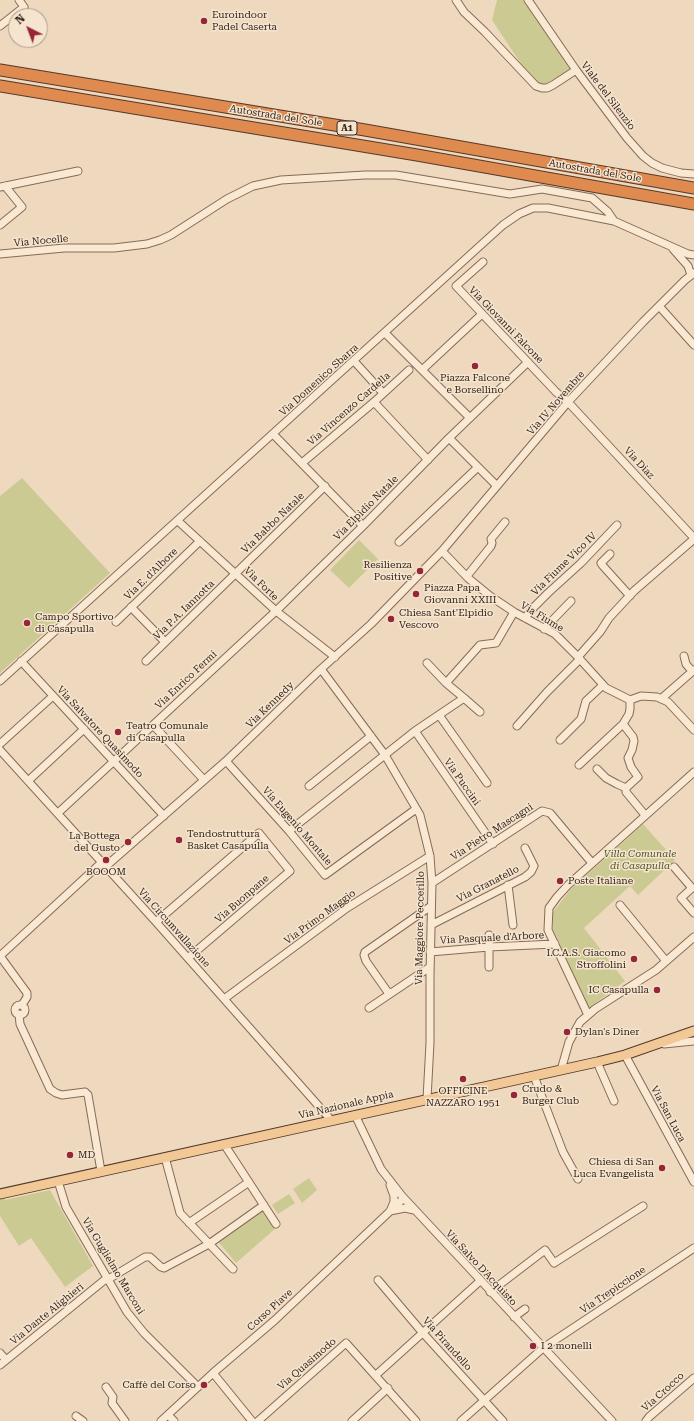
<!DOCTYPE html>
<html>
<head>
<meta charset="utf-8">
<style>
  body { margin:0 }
  #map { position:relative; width:694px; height:1421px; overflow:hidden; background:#eed9bf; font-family:"Roboto Serif",serif }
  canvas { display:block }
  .north { position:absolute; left:8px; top:8px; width:40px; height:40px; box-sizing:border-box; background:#f5e5cf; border:1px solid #a99887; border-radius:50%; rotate:318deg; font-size:11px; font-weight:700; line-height:16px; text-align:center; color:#36251c }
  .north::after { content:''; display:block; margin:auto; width:14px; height:18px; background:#962738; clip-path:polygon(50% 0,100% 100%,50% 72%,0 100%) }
</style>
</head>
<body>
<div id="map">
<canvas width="694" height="1421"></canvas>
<div class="north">N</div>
</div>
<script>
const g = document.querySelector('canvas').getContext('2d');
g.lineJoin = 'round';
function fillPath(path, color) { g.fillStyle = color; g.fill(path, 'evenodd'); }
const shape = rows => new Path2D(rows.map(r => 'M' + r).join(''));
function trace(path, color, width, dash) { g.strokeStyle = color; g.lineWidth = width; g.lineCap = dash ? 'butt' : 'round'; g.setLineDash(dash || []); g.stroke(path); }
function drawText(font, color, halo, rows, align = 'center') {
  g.font = font + ' "Roboto Serif",serif'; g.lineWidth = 3; g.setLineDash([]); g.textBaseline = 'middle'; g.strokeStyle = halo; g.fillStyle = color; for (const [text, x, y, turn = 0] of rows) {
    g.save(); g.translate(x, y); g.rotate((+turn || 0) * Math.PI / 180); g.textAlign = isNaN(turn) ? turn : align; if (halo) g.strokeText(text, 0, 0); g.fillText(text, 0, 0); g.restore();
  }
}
fillPath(shape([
  [497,0,524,0,571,69,542,86,533,82,492,20],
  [22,478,110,573,0,673,0,496],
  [359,540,378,559,349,588,330,570],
  [643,824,675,860,638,895,630,886,584,928,625,981,589,1008,553,929,553,912,571,889],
  [309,1178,317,1190,302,1203,293,1189],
  [50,1190,93,1266,65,1287,31,1238,19,1246,0,1216,0,1199,5,1198,6,1200,9,1199],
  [289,1194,295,1203,278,1214,272,1205],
  [263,1209,276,1228,236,1263,217,1240]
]), '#ccca93');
const minor = shape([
  [456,0,464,12,485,32,536,86,542,88,547,88,553,85,576,70],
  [528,0,576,70,627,138,643,156,652,163,662,168,681,173,694,174],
  [0,26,24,7,19,0],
  [0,187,78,171],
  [0,225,22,207,5,186],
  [673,249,688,266,691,275],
  [0,254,64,248,114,248,147,244,160,240,171,235,227,199,253,186,281,180,365,175,396,175,510,194,542,189,592,198,608,212,614,221],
  [483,262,456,286,556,392,568,402,694,538],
  [659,306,694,345],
  [385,333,470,418],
  [354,361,383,393],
  [422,370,482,314],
  [374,402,428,460],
  [273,434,363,526],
  [449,438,497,486],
  [302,463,374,402,409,370],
  [178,521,276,611,335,657],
  [399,542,478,467],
  [442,551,468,578,490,596,514,612,555,634,578,657,606,688,630,700],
  [610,554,601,563,603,566,630,596],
  [467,576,491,546,492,543,491,539,505,522],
  [131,607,165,642],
  [525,618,531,610,548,593,581,563,617,525],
  [116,622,200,541],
  [544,629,571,601],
  [684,656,686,664,692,671],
  [578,657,600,632,609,618,634,591,694,539],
  [21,661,164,816],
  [146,661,325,486],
  [427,663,446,683,464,698],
  [321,669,385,755,420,815,430,856,432,883,430,976,430,1043,427,1099],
  [0,681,503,225,519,214,533,208,548,208,614,221,688,254,694,255],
  [446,683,480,645,496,643,514,612],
  [661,699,694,670],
  [630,700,630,709,629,714,623,724,633,737,634,741,632,750,628,758,631,767,638,777,626,788,626,792,645,815],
  [630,700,641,696,657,697,668,702,694,730],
  [439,715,487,783],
  [153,725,204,780],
  [517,726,547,692,580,659],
  [415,731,493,844],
  [560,740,581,719,586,701,603,685],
  [0,744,53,696],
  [0,750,156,922,331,1120],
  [226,761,289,831,325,875,416,809],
  [579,765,623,724],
  [597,769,606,778,617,784,626,788],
  [28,781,84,729],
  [309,786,371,736],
  [58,813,276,611,363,526,449,438,528,362],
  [289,831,415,731,464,698,480,712],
  [105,867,226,761,321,669,371,624,442,551,568,402,643,322,685,280,694,273],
  [674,867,692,888,681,898,694,913],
  [432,883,542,811,550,813,592,863],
  [508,885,513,925],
  [620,905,666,961],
  [156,922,259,833,290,871,188,958],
  [431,925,525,877,531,872,534,866,525,848],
  [489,935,489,967],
  [430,952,489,947,555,944],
  [0,956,101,863],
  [0,956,27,993,27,997,22,1005],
  [390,993,387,991,366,961,364,955,365,952,431,906],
  [224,999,347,908,430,856],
  '15 1010a5 5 0 1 1 10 0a5 5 0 1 1-10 0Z',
  [369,1008,430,967],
  [19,1014,20,1024,50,1089,56,1093,62,1095,85,1092,88,1095,101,1171],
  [588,1015,548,930,549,908,557,897,568,885,694,772],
  [664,1044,694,1041],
  [625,1055,694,1182],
  [597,1062,614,1101],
  [561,1070,569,1042,580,1022,595,1009,656,970,694,937],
  [534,1076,563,1152,578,1179],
  [355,1115,381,1169,402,1196,612,1421],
  [224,1144,276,1224],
  [165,1157,180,1213,233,1269],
  [58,1181,66,1207,127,1312,144,1333,198,1387],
  [390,1185,394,1196,394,1202,391,1209],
  [390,1211,405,1208,414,1210],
  [189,1223,249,1182],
  [107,1280,145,1257,150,1257,161,1267,164,1268,209,1244,264,1205],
  [378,1280,422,1332,503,1421],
  [490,1292,545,1250,554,1263,643,1206],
  [514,1317,525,1309],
  [0,1353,6,1360],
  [0,1365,107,1278],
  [213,1373,252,1421],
  [376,1375,480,1281],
  [106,1387,113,1397,112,1403,125,1421],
  [168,1415,174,1421],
  [76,1416,83,1421],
  [161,1421,213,1373,275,1320,404,1198],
  [258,1421,346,1343,416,1421],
  [352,1421,388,1388],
  [461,1421,543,1348,694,1248],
  [646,1421,649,1417,694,1378]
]);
const major = shape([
  [0,1194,597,1062,625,1055,694,1031]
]);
const highway = shape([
  [0,70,365,130,694,188],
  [0,86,417,155,694,204]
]);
trace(minor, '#876a58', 9);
trace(major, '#54392c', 11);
trace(highway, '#54392c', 13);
trace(minor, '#f9e8d2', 7);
trace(major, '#f2c896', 9);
trace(highway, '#df8a4e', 11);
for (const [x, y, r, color] of [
  [204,21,4,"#962738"],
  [475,366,4,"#962738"],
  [420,571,4,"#962738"],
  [416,594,4,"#962738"],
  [391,619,4,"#962738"],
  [27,623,4,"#962738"],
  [118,732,4,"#962738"],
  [179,840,4,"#962738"],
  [128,842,4,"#962738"],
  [106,860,4,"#962738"],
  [560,881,4,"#962738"],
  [634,959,4,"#962738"],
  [657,990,4,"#962738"],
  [567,1032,4,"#962738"],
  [463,1079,4,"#962738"],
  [514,1095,4,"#962738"],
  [70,1155,4,"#962738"],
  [662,1168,4,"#962738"],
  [533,1346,4,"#962738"],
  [204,1385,4,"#962738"]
]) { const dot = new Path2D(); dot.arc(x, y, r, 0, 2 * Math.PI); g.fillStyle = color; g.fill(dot); trace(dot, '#f5e5cf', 1.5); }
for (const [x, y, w] of [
  [347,128,20]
]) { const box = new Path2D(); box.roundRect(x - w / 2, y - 7, w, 14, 3); g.fillStyle = '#f5e5cf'; g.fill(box); trace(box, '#36251c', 1); }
drawText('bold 9px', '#36251c', null, [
  ["A1",347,128]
]);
drawText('10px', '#36251c', '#f5e5cf', [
  ["Euroindoor",212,15],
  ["Padel Caserta",212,27],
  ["Piazza Falcone",475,378,"center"],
  ["e Borsellino",475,390,"center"],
  ["Resilienza",412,565,"right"],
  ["Positive",412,577,"right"],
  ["Piazza Papa",424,588],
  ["Giovanni XXIII",424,600],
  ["Chiesa Sant'Elpidio",399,613],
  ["Vescovo",399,625],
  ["Campo Sportivo",35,617],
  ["di Casapulla",35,629],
  ["Teatro Comunale",126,726],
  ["di Casapulla",126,738],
  ["Tendostruttura",187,834],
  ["Basket Casapulla",187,846],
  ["La Bottega",120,836,"right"],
  ["del Gusto",120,848,"right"],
  ["BOOOM",106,872,"center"],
  ["Poste Italiane",568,881],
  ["I.C.A.S. Giacomo",626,953,"right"],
  ["Stroffolini",626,965,"right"],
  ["IC Casapulla",649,990,"right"],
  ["Dylan's Diner",575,1032],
  ["Crudo &",522,1089],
  ["Burger Club",522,1101],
  ["OFFICINE",463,1091,"center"],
  ["NAZZARO 1951",463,1103,"center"],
  ["MD",78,1155],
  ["Chiesa di San",654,1162,"right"],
  ["Luca Evangelista",654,1174,"right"],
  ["I 2 monelli",541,1346],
  ["Caffè del Corso",196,1385,"right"]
], 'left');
drawText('10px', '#36251c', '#f5e5cf', [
  ["Viale del Silenzio",608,96,53],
  ["Autostrada del Sole",276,116,9],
  ["Autostrada del Sole",595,171,10],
  ["Via Nocelle",41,241,-5],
  ["Via Giovanni Falcone",506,325,46],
  ["Via Domenico Sbarra",319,380,-42],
  ["Via IV Novembre",556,403,-49],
  ["Via Vincenzo Cardella",349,409,-41],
  ["Via Diaz",639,463,47],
  ["Via Elpidio Natale",366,508,-45],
  ["Via Babbo Natale",273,523,-44],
  ["Via Fiume Vico IV",564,564,-44],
  ["Via E. d'Albore",151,574,-44],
  ["Via Forte",261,584,44],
  ["Via P.A. Iannotta",184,610,-44],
  ["Via Fiume",542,617,31],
  ["Via Enrico Fermi",186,680,-43],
  ["Via Kennedy",270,705,-44],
  ["Via Salvatore Quasimodo",100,732,47],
  ["Via Puccini",462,782,55],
  ["Via Eugenio Montale",297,826,49],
  ["Via Pietro Mascagni",492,832,-33],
  ["Via Granatello",488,884,-27],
  ["Via Buonpane",242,899,-41],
  ["Via Primo Maggio",320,917,-36],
  ["Via Circumvallazione",174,928,48],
  ["Via Maggiore Peccerillo",420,928,-89],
  ["Via Pasquale d'Arbore",492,938,-3],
  ["Via Nazionale Appia",346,1105,-13],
  ["Via San Luca",668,1114,62],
  ["Via Guglielmo Marconi",113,1266,59],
  ["Via Salvo D'Acquisto",481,1268,47],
  ["Via Trepiccione",613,1290,-34],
  ["Corso Piave",270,1310,-42],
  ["Via Dante Alighieri",47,1314,-39],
  ["Via Pirandello",447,1344,48],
  ["Via Quasimodo",307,1364,-41],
  ["Via Crocco",663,1392,-42]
]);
drawText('italic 10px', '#4d5323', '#f5e5cf', [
  ["Villa Comunale",640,854],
  ["di Casapulla",640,866]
]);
</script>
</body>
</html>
